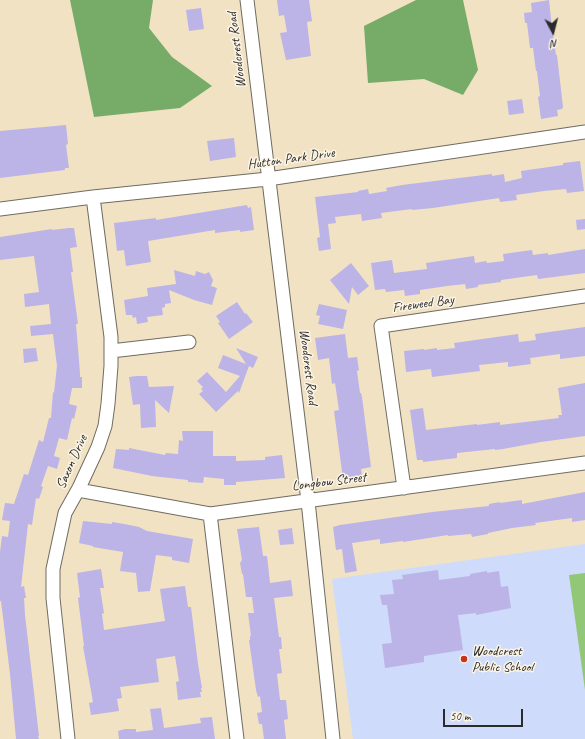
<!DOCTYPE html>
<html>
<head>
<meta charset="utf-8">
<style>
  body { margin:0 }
  #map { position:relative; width:585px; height:739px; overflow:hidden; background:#f1e2c4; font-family:Caveat,sans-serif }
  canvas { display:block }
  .north { position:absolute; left:533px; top:12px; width:40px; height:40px; -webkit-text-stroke:3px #fcf5e5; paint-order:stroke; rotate:173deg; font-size:11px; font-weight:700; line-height:16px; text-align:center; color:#2b2b2b }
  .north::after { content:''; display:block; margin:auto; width:14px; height:18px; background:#2b2b2b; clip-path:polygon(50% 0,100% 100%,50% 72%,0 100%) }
  .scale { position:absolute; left:443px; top:709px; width:80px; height:18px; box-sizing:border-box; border:2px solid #2b2b2b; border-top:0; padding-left:5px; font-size:12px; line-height:14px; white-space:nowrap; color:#2b2b2b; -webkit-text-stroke:3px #fcf5e5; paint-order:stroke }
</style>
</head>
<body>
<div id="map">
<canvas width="585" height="739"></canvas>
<div class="north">N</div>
<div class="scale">50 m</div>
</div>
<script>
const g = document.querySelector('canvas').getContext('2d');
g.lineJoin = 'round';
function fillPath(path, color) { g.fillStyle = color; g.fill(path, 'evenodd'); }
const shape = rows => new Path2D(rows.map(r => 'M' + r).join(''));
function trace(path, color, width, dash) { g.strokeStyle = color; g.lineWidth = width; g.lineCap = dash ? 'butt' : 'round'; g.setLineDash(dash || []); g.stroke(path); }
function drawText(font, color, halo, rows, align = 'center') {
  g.font = font + ' Caveat,sans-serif'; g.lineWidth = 3; g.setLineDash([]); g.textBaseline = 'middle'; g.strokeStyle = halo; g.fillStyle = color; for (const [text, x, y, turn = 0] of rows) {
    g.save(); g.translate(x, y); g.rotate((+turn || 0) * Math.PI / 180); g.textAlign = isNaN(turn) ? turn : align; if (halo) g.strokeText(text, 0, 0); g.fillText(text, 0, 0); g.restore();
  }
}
fillPath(shape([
  [585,544,585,739,353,739,332,579]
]), '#cedbfa');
fillPath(shape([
  [585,573,585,690,569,575]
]), '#93c778');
fillPath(shape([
  [70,0,153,0,149,28,172,57,212,86,180,108,94,117],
  [416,0,463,0,478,70,463,95,424,79,368,83,364,26]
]), '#76ac68');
fillPath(shape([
  [277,0,309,0,312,21,307,22,311,56,286,60,280,33,287,32,284,15,279,16],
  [549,0,552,28,556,55,557,55,563,107,562,109,557,110,558,116,541,119,538,97,540,96,537,71,536,71,533,48,530,48,527,23,525,23,524,13,532,12,531,3],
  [201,8,204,29,189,31,186,10],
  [522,99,524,113,509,115,507,101],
  [66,125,68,144,66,145,69,168,65,168,65,170,0,178,0,131],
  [234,138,236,157,210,161,207,141],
  [580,161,584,191,567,193,566,189,544,191,516,195,517,200,500,202,499,198,433,208,412,210,412,209,381,213,382,218,362,221,361,214,335,217,336,223,328,224,331,249,319,251,317,238,320,237,315,197,358,192,358,191,368,189,369,194,387,191,386,188,402,185,492,174,492,176,504,174,505,182,522,178,521,171,563,165,563,163],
  [247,205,248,208,251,207,254,230,240,232,240,230,215,233,215,230,148,241,151,262,126,266,124,250,117,251,114,223,156,218,156,220],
  [585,219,585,229,577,230,576,220],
  [69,228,74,228,77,247,70,248,73,272,71,272,78,324,76,324,80,373,80,377,82,377,82,388,72,388,69,404,77,406,74,419,72,418,67,440,59,438,54,456,60,458,57,469,48,466,41,486,43,487,39,499,36,498,32,525,28,524,21,587,24,586,26,598,24,598,25,615,39,736,38,736,39,739,16,739,10,674,1,601,0,601,0,552,2,536,8,537,10,521,2,520,5,503,14,504,24,474,28,475,39,440,43,442,49,418,51,418,53,392,54,393,57,366,53,334,31,336,30,326,51,324,49,304,25,307,24,294,39,292,34,256,0,260,0,237,52,229,52,230],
  [585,249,585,273,538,279,537,275,501,280,501,282,478,285,478,287,466,289,465,284,447,286,420,290,420,294,405,296,404,290,386,292,385,289,375,290,371,263,392,260,394,273,427,269,426,263,474,256,475,263,486,261,487,263,504,261,503,254,532,250,533,255,548,253,548,255],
  [351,263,369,286,358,295,352,287,349,304,330,280],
  [174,270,195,276,196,271,205,274,209,272,213,280,211,286,217,288,212,305,194,300,169,290,171,303,165,304,165,307,162,308,163,315,147,317,148,322,137,324,136,317,133,318,132,315,126,315,124,300,148,296,147,288,176,284],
  [237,302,245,314,246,313,253,322,229,339,218,323,220,322,216,316],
  [319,304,347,310,343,329,318,324,320,316,316,315],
  [585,327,585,356,560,359,560,354,530,358,531,364,508,367,508,362,479,365,480,371,432,377,431,369,406,372,404,351,424,349,424,350,437,348,437,350,455,348,454,343,518,334,519,342,536,340,535,334],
  [345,334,348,358,357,357,359,370,357,371,360,393,361,393,362,397,371,467,361,469,362,476,343,479,334,411,339,410,335,383,332,384,329,358,318,360,315,338],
  [36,348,38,361,24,363,23,349],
  [236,348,258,357,253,368,249,366,239,393,238,391,216,412,199,394,203,391,201,389,203,387,197,381,207,372,226,392,240,376,218,368,223,355,246,364],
  [137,376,147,376,149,387,174,386,169,413,155,400,156,427,141,428,140,404,133,405,129,377],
  [585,383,585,436,541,442,503,449,495,450,495,449,457,453,457,458,423,462,423,460,417,460,410,410,423,408,426,430,477,424,477,425,500,422,500,425,559,418,558,415,562,415,558,388],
  [182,431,213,431,213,456,236,456,236,461,265,460,265,457,282,455,285,478,236,482,236,485,224,485,224,479,204,477,203,483,188,482,188,480,152,476,113,468,116,449,129,450,129,448,165,455,166,453,178,454,179,440,183,441],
  [585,492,585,520,572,522,572,518,535,523,536,525,512,528,488,533,488,534,472,537,471,534,448,536,448,535,403,542,403,541,380,544,380,539,352,543,357,571,345,573,342,549,336,550,333,527,340,525,432,512,489,506,489,504,500,502,500,503,522,500,522,504],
  [83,521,112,524,112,522,124,524,139,527,147,531,193,539,189,563,172,560,172,557,156,555,150,591,138,592,136,573,120,571,123,552,93,547,93,546,79,543],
  [259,527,263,556,267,556,270,583,291,580,293,596,274,598,279,637,281,637,282,649,279,649,282,673,277,674,280,700,286,700,288,719,284,720,286,739,264,739,262,724,259,724,257,713,262,712,260,696,258,697,256,690,249,640,250,640,250,636,251,636,248,613,254,613,252,597,246,597,243,574,242,574,240,563,242,560,237,529],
  [292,528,294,544,280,545,278,530],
  [101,569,104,588,100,588,104,613,102,614,104,630,165,621,160,589,185,586,188,607,191,607,198,664,202,688,201,688,202,692,200,692,201,697,178,700,176,682,179,681,175,656,156,659,159,682,120,687,122,698,117,699,119,711,91,715,89,703,93,702,83,646,84,646,78,598,80,597,77,573],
  [438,570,439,580,470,576,470,574,487,571,487,573,499,571,501,587,508,586,511,608,476,615,476,613,458,615,463,650,424,656,424,662,385,668,382,644,392,643,387,605,382,605,380,595,394,594,392,580,403,579,402,575],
  [161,708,164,728,201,723,200,718,212,717,215,739,119,739,118,731,125,729,136,729,136,732,153,730,150,709]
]), '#bcb3e7');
const minor = shape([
  [247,0,308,501,333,739],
  [0,209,93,197,268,179,585,132],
  [111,351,189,342],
  [404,488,381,326,585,296],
  [78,490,210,514,585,463],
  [210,514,237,739],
  [68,739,53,598,53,569,65,513,79,488,98,447,105,426,108,404,111,366,111,337,93,197]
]);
trace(minor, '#706b61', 15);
trace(minor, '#fff', 13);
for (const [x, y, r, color] of [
  [464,659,4,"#c8321e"]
]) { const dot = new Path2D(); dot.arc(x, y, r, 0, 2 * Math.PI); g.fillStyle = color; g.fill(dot); trace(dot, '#fcf5e5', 1.5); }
drawText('14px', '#2b2b2b', '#fcf5e5', [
  ["Woodcrest Road",237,50,-97],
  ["Hutton Park Drive",291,159,-8],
  ["Fireweed Bay",423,304,-8],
  ["Woodcrest Road",308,367,83],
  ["Saxon Drive",72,462,-66],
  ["Longbow Street",329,482,-7]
]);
drawText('14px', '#2b2b2b', '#fcf5e5', [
  ["Woodcrest",472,651],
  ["Public School",472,667]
], 'left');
</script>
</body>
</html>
